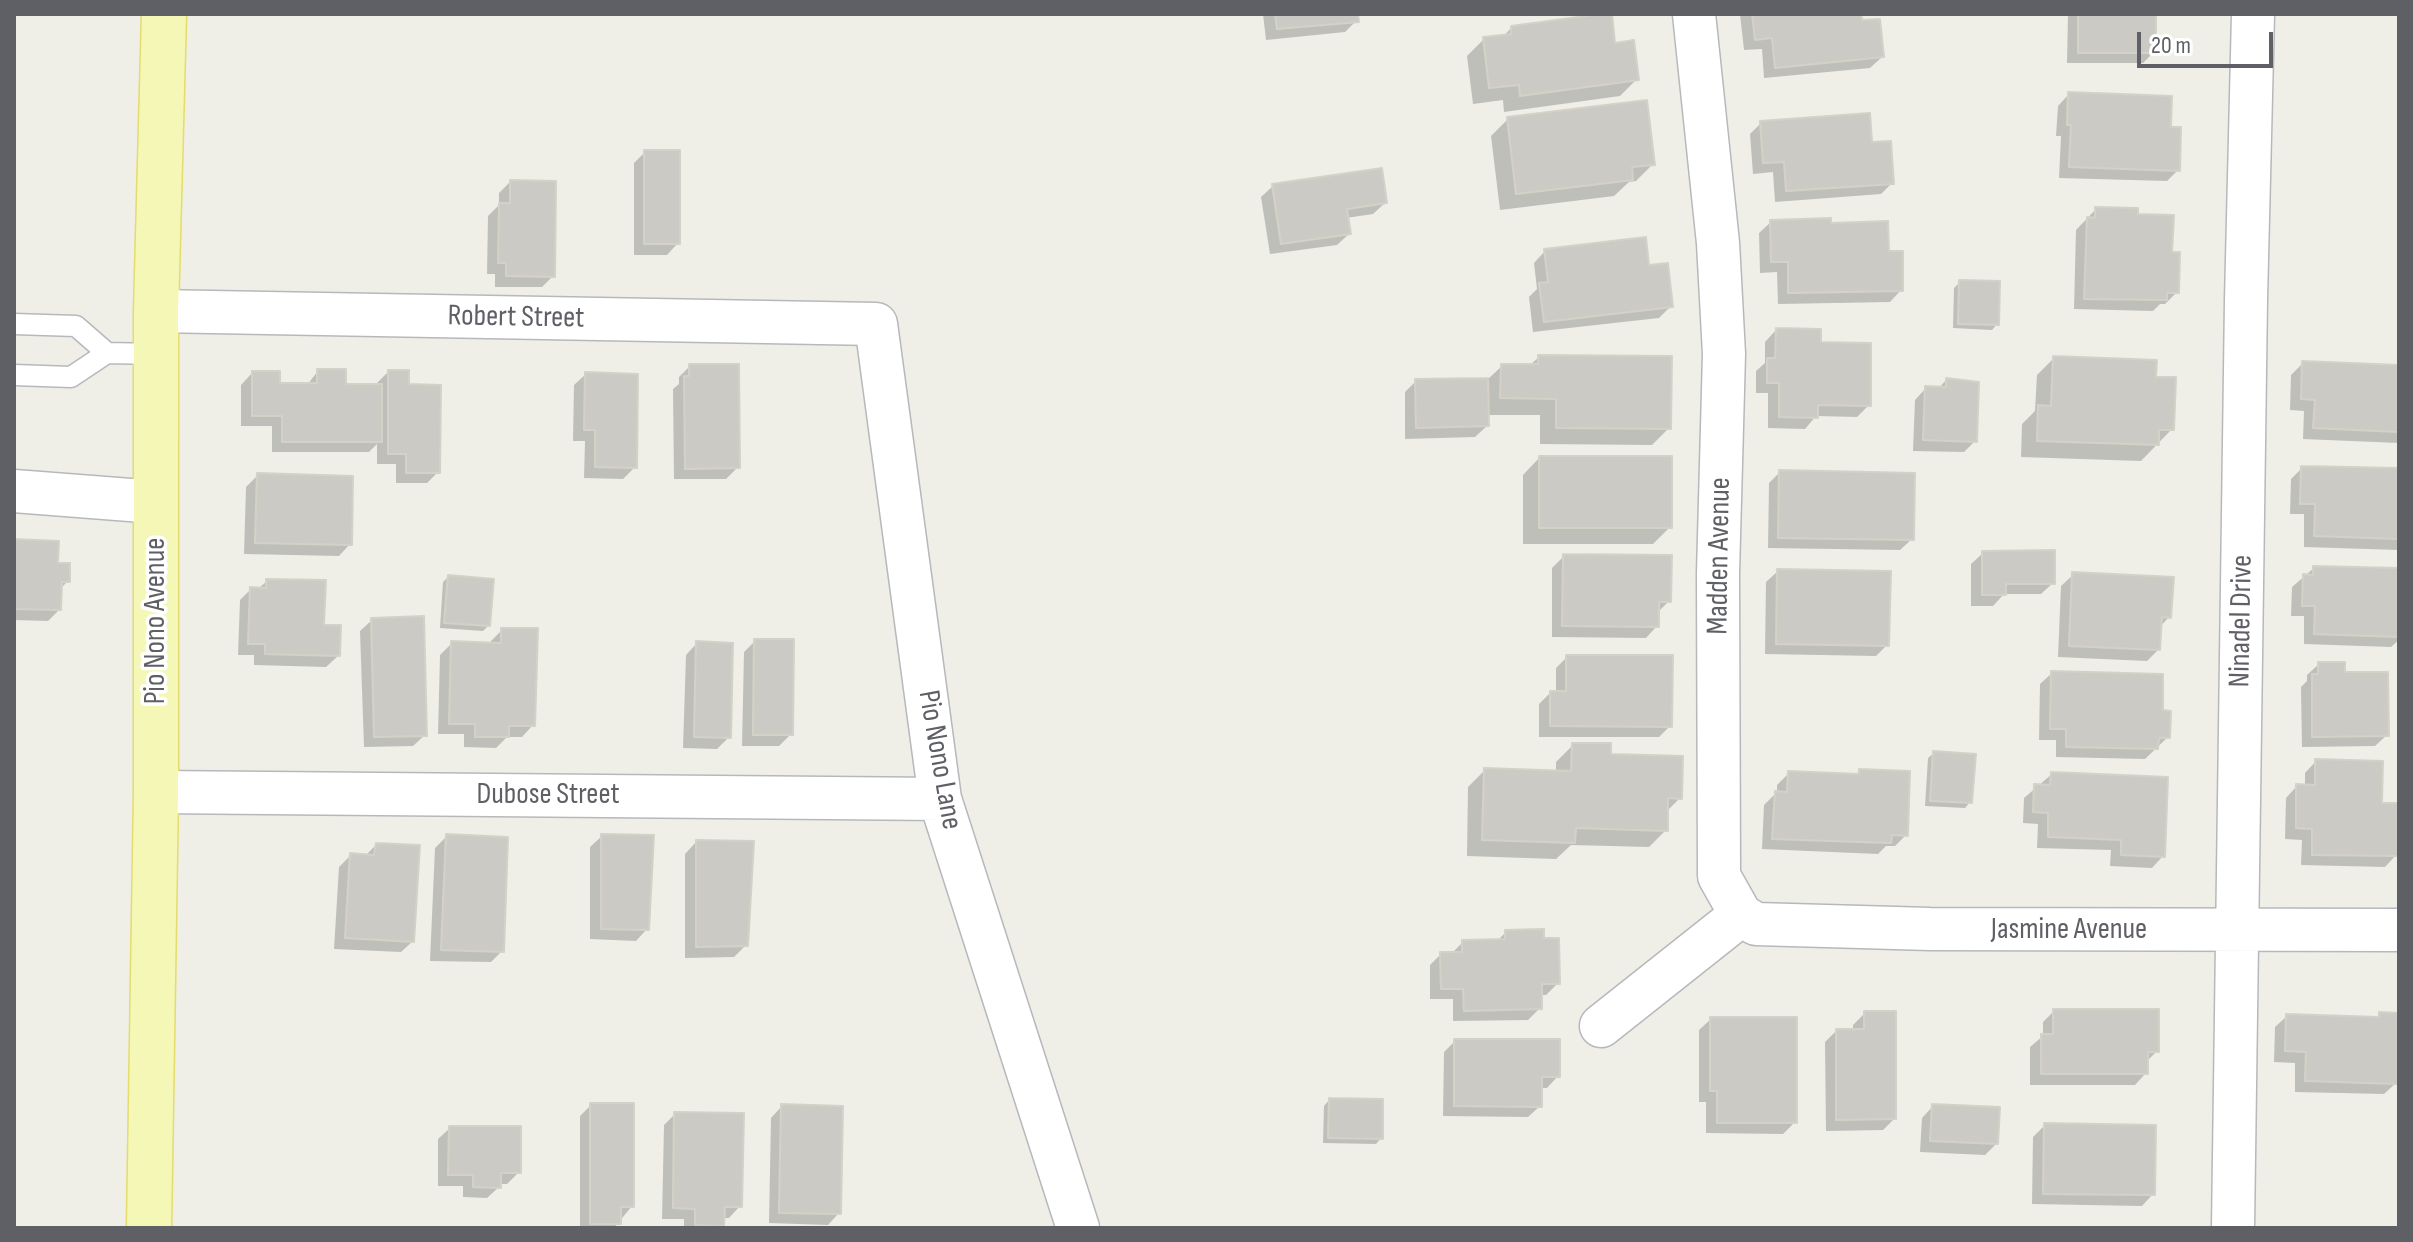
<!DOCTYPE html>
<html>
<head>
<meta charset="utf-8">
<style>
  body { margin:0 }
  #map { position:relative; width:2413px; height:1242px; overflow:hidden; background:#efefe8; font-family:"Sofia Sans Condensed",sans-serif }
  canvas { display:block }
  .frame { position:absolute; inset:0; border:16px solid #5f6066; pointer-events:none }
  .scale { position:absolute; left:2137px; top:32px; width:136px; height:36px; box-sizing:border-box; border:4px solid #5f6066; border-top:0; padding-left:10px; font-size:24px; line-height:28px; white-space:nowrap; color:#5f6066; -webkit-text-stroke:6px #fff; paint-order:stroke }
</style>
</head>
<body>
<div id="map">
<canvas width="2413" height="1242"></canvas>
<div class="frame"></div>
<div class="scale">20 m</div>
</div>
<script>
const g = document.querySelector('canvas').getContext('2d');
g.lineJoin = 'round';
function fillPath(path, color) { g.fillStyle = color; g.fill(path, 'evenodd'); }
const shape = rows => new Path2D(rows.map(r => 'M' + r).join(''));
function trace(path, color, width, dash) { g.strokeStyle = color; g.lineWidth = width; g.lineCap = dash ? 'butt' : 'round'; g.setLineDash(dash || []); g.stroke(path); }
function drawText(font, color, halo, rows, align = 'center') {
  g.font = font + ' "Sofia Sans Condensed",sans-serif'; g.lineWidth = 7; g.setLineDash([]); g.textBaseline = 'middle'; g.strokeStyle = halo; g.fillStyle = color; for (const [text, x, y, turn = 0] of rows) {
    g.save(); g.translate(x, y); g.rotate((+turn || 0) * Math.PI / 180); g.textAlign = isNaN(turn) ? turn : align; if (halo) g.strokeText(text, 0, 0); g.fillText(text, 0, 0); g.restore();
  }
}
fillPath(shape([
  [1263,14,1356,14,1356,21,1345,32,1266,40],
  [1740,14,1859,14,1860,22,1882,57,1870,68,1764,78,1762,49,1744,50],
  [2068,14,2154,14,2154,52,2143,63,2067,63],
  [1511,28,1614,45,1637,79,1620,96,1504,112,1503,100,1473,104,1467,56,1484,39,1503,37],
  [2069,94,2169,129,2178,170,2167,181,2059,178,2061,136,2056,136,2058,106],
  [1508,119,1653,164,1636,181,1629,182,1614,196,1500,210,1491,136],
  [1761,123,1870,144,1892,183,1881,194,1775,202,1773,172,1753,174,1750,134],
  [645,152,678,243,667,255,634,255,634,163],
  [510,182,553,276,542,287,495,287,495,274,487,274,488,216,499,205,499,193],
  [1273,186,1385,203,1373,214,1346,218,1349,234,1337,245,1270,254,1261,197],
  [2096,209,2136,216,2170,254,2177,292,2165,304,2160,304,2153,311,2074,309,2076,230],
  [1771,222,1829,225,1887,253,1901,290,1890,302,1778,304,1777,272,1760,273,1759,233],
  [1545,251,1647,267,1671,306,1659,318,1533,332,1529,297,1537,289,1534,263],
  [1960,282,1997,324,1992,330,1953,328,1954,288],
  [1776,330,1819,344,1869,405,1857,417,1816,416,1805,429,1768,428,1768,393,1756,393,1756,371,1765,363,1765,342],
  [1539,357,1669,428,1652,445,1540,444,1540,415,1487,415,1487,426,1475,437,1405,439,1405,392,1416,381,1487,380,1502,366,1529,366],
  [2054,358,2154,378,2172,429,2141,461,2021,457,2022,424,2035,411,2037,375],
  [2303,363,2399,367,2399,443,2303,439,2304,411,2290,410,2291,375],
  [690,366,738,467,726,479,674,479,673,389,679,384,679,377],
  [318,371,344,386,377,386,377,383,388,372,438,472,427,483,396,483,396,464,377,464,377,444,369,452,272,452,272,426,241,426,241,385,252,373,278,385,307,385],
  [586,374,635,467,623,479,584,478,585,441,573,441,574,385],
  [1946,380,1975,441,1964,452,1913,451,1915,400,1926,388,1938,389],
  [1539,458,1670,527,1653,544,1523,544,1523,475],
  [2302,468,2399,470,2399,550,2304,547,2304,514,2290,514,2291,479],
  [1780,472,1912,539,1900,550,1768,548,1769,483],
  [258,475,350,544,339,556,244,554,246,487],
  [14,541,56,565,68,581,60,589,59,610,48,621,14,620],
  [1983,553,2053,583,2041,594,2004,594,1993,606,1971,606,1971,564],
  [1564,556,1669,601,1657,613,1657,626,1646,638,1552,637,1552,568],
  [2314,568,2399,570,2399,640,2391,647,2304,644,2304,616,2291,616,2292,587],
  [1778,571,1887,645,1876,656,1765,654,1766,582],
  [2073,575,2169,617,2160,627,2158,650,2147,661,2058,657,2061,586],
  [448,577,489,625,483,631,440,628,443,582],
  [267,581,322,627,338,656,326,667,254,665,254,655,238,655,240,600,251,589,258,589],
  [372,620,425,735,413,746,364,747,360,631],
  [502,630,533,725,522,737,507,737,496,748,464,747,464,734,438,734,440,655,452,643,491,645,491,641],
  [755,641,791,734,779,746,742,746,744,652],
  [697,643,729,737,717,749,683,748,686,655],
  [1567,657,1670,726,1659,737,1539,737,1539,704,1550,693,1556,693,1556,668],
  [2319,664,2343,674,2387,735,2375,746,2302,747,2301,687,2307,681,2307,675],
  [2052,673,2161,712,2168,737,2145,759,2056,757,2056,740,2039,740,2040,684],
  [1573,745,1609,756,1680,798,1666,812,1666,830,1649,847,1571,845,1556,859,1467,856,1468,787,1485,770,1556,772,1556,762],
  [1934,753,1970,802,1965,808,1925,806,1928,758],
  [2316,761,2380,805,2396,855,2385,867,2301,865,2302,840,2285,839,2286,798,2297,786,2305,787,2305,773],
  [1859,771,1906,835,1895,846,1886,846,1878,854,1762,849,1764,805,1777,792,1777,785,1789,773,1855,776],
  [2052,774,2163,856,2152,868,2110,866,2111,850,2037,848,2038,824,2023,823,2024,798],
  [447,836,502,951,491,962,430,961,435,848],
  [602,836,647,929,636,941,590,939,590,847],
  [696,842,746,945,734,957,685,958,685,854],
  [376,845,413,941,401,952,334,949,339,867,351,855,365,856],
  [1506,932,1558,983,1546,995,1540,995,1540,1008,1528,1020,1453,1021,1453,999,1430,999,1430,965,1441,954,1451,954,1463,942,1496,942],
  [2054,1011,2157,1051,2146,1062,2146,1073,2135,1085,2030,1085,2030,1047,2043,1036,2043,1022],
  [1865,1013,1894,1119,1883,1130,1826,1131,1825,1042,1836,1031,1853,1031,1853,1025],
  [2380,1014,2396,1083,2384,1094,2295,1092,2295,1063,2274,1062,2275,1027,2287,1016,2376,1018],
  [1711,1019,1795,1122,1783,1134,1706,1133,1706,1102,1699,1102,1699,1030],
  [1455,1041,1558,1076,1547,1088,1540,1088,1540,1106,1528,1117,1443,1116,1444,1052],
  [1329,1100,1381,1138,1376,1144,1323,1143,1324,1106],
  [591,1105,632,1206,614,1228,580,1228,580,1116],
  [782,1106,839,1213,828,1225,769,1223,771,1118],
  [1933,1106,1996,1144,1985,1155,1920,1152,1922,1118],
  [675,1114,740,1206,729,1218,723,1218,722,1225,720,1228,684,1228,684,1219,662,1219,664,1125],
  [2045,1125,2153,1194,2142,1206,2032,1204,2033,1137],
  [450,1128,519,1172,507,1184,499,1184,499,1187,487,1198,463,1197,463,1186,438,1186,438,1139]
]), '#0003');
const building = shape([
  [1275,14,1358,14,1359,22,1277,29,1275,14],
  [1601,14,1612,14,1615,43,1634,40,1639,80,1520,96,1519,85,1489,88,1483,37,1511,34,1511,26,1601,14],
  [1752,14,1861,14,1862,20,1880,19,1884,57,1775,68,1772,38,1755,40,1752,14],
  [2078,14,2156,14,2156,53,2078,53,2078,14],
  [2068,92,2172,96,2171,127,2181,127,2180,171,2069,167,2071,125,2067,125,2068,92],
  [1647,100,1655,165,1632,167,1633,180,1516,194,1507,117,1647,100],
  [1870,113,1872,142,1891,141,1894,184,1786,191,1784,162,1763,163,1760,121,1870,113],
  [644,150,680,150,680,244,644,244,644,150],
  [1382,168,1387,203,1347,209,1351,234,1281,244,1272,184,1382,168],
  [510,180,556,181,555,277,506,276,506,263,498,263,499,203,510,203,510,180],
  [2095,207,2138,208,2138,214,2174,215,2172,252,2180,252,2179,293,2167,293,2167,300,2084,299,2087,217,2095,218,2095,207],
  [1831,218,1831,223,1888,221,1889,251,1903,251,1903,291,1788,293,1788,262,1771,262,1770,220,1831,218],
  [1646,237,1649,265,1668,263,1673,307,1544,322,1539,283,1548,282,1544,249,1646,237],
  [1959,280,2000,281,1999,325,1958,324,1959,280],
  [1776,328,1821,329,1821,342,1871,343,1871,406,1818,405,1818,418,1779,417,1779,383,1767,383,1767,358,1775,358,1776,328],
  [1538,355,1672,356,1671,429,1556,428,1556,399,1500,398,1501,364,1538,364,1538,355],
  [2053,356,2157,360,2156,377,2176,377,2174,430,2159,430,2159,445,2037,441,2038,405,2051,406,2053,356],
  [2302,361,2399,365,2399,432,2313,428,2315,400,2301,399,2302,361],
  [689,364,739,364,740,468,685,469,684,376,689,376,689,364],
  [317,369,346,369,346,384,382,384,382,442,282,442,282,416,252,416,252,371,280,371,280,383,317,383,317,369],
  [388,370,409,370,409,384,441,385,440,473,406,473,406,454,388,454,388,370],
  [585,372,638,374,637,468,595,467,595,430,584,430,585,372],
  [1488,378,1489,426,1416,428,1415,379,1488,378],
  [1946,378,1979,382,1977,442,1923,440,1925,386,1946,387,1946,378],
  [1539,456,1672,456,1672,528,1539,528,1539,456],
  [2301,466,2399,468,2399,539,2314,536,2315,504,2300,504,2301,466],
  [1779,470,1915,473,1914,540,1778,538,1779,470],
  [257,473,353,476,352,545,255,543,257,473],
  [14,539,59,541,58,563,70,563,70,582,62,582,61,610,14,609,14,539],
  [2055,550,2055,584,2006,584,2006,595,1982,595,1982,551,2055,550],
  [1563,554,1672,555,1671,602,1659,602,1659,627,1562,626,1563,554],
  [2313,566,2399,568,2399,637,2314,634,2315,606,2302,606,2303,574,2313,575,2313,566],
  [1777,569,1891,571,1889,646,1776,644,1777,569],
  [2072,572,2174,577,2171,618,2162,617,2160,650,2069,646,2072,572],
  [448,575,494,579,490,626,444,623,448,575],
  [266,579,326,580,324,625,341,625,340,656,265,654,265,644,248,644,250,587,266,588,266,579],
  [424,616,427,736,374,737,371,618,424,616],
  [501,628,538,628,535,726,509,726,509,737,475,737,475,724,449,724,451,641,501,643,501,628],
  [754,639,794,639,793,735,753,735,754,639],
  [696,641,733,643,731,738,694,737,696,641],
  [1566,655,1673,655,1672,727,1550,726,1550,691,1566,691,1566,655],
  [2318,662,2345,662,2345,672,2388,672,2389,736,2312,737,2312,674,2318,674,2318,662],
  [2051,671,2163,674,2163,710,2171,711,2170,738,2159,738,2158,749,2066,747,2066,729,2050,729,2051,671],
  [1572,743,1611,743,1611,754,1683,756,1682,799,1668,798,1668,831,1576,828,1575,843,1482,840,1484,768,1571,771,1572,743],
  [1933,751,1976,754,1972,803,1930,801,1933,751],
  [2315,759,2383,761,2382,803,2399,803,2398,856,2312,855,2312,829,2296,828,2296,784,2315,785,2315,759],
  [1859,769,1910,771,1908,836,1892,835,1891,843,1772,839,1775,791,1787,792,1788,771,1859,774,1859,769],
  [2051,772,2168,777,2165,857,2121,855,2121,840,2048,837,2048,813,2033,812,2034,784,2050,785,2051,772],
  [446,834,508,837,504,952,441,950,446,834],
  [601,834,654,835,649,930,601,929,601,834],
  [696,840,754,841,748,946,696,947,696,840],
  [376,843,420,845,414,942,345,938,350,853,374,855,376,843],
  [1544,929,1544,938,1559,938,1560,984,1542,984,1542,1009,1464,1011,1463,989,1441,989,1440,952,1462,952,1462,940,1505,939,1505,930,1544,929],
  [2053,1009,2159,1009,2159,1052,2148,1052,2148,1074,2041,1074,2041,1034,2053,1034,2053,1009],
  [1864,1011,1896,1011,1896,1119,1836,1120,1836,1029,1864,1029,1864,1011],
  [2379,1012,2399,1013,2398,1084,2305,1081,2306,1052,2285,1051,2286,1014,2379,1017,2379,1012],
  [1710,1017,1797,1017,1797,1123,1717,1123,1717,1091,1710,1091,1710,1017],
  [1454,1039,1560,1039,1560,1077,1542,1077,1542,1107,1454,1106,1454,1039],
  [1329,1098,1383,1099,1383,1139,1328,1138,1329,1098],
  [590,1103,634,1103,634,1207,621,1207,621,1224,590,1224,590,1103],
  [781,1104,843,1106,841,1214,779,1213,781,1104],
  [1932,1104,2000,1107,1998,1144,1930,1141,1932,1104],
  [674,1112,744,1113,742,1207,725,1207,724,1226,695,1225,695,1209,673,1208,674,1112],
  [2044,1123,2156,1125,2155,1195,2043,1194,2044,1123],
  [449,1126,521,1126,521,1173,501,1173,501,1188,473,1187,473,1175,448,1175,449,1126]
]);
fillPath(building, '#cbcac4');
trace(building, '#d4d2c6', 2);
const service = shape([
  [14,324,76,326,107,353],
  [14,375,71,377,107,353,156,354]
]);
const minor = shape([
  [1694,14,1718,243,1724,354,1718,573,1719,876,1741,915,1756,924,1930,929,2399,930],
  [156,311,876,324,940,799,1078,1228],
  [14,491,156,502],
  [156,792,940,799],
  [1601,1026,1741,915],
  [2233,1228,2246,300,2253,14]
]);
const primary = shape([
  [149,1228,156,792,156,311,164,14]
]);
trace(service, '#b7b8bc', 23);
trace(minor, '#b7b8bc', 45);
trace(primary, '#e4dc6c', 47);
trace(service, '#fff', 20);
trace(minor, '#fff', 42);
trace(primary, '#f4f7b5', 44);
drawText('30px', '#5f6066', '#fff', [
  ["Robert Street",516,318,1],
  ["Madden Avenue",1720,556,-89],
  ["Pio Nono Avenue",156,621,-90],
  ["Ninadel Drive",2242,621,-89],
  ["Pio Nono Lane",939,760,80],
  ["Dubose Street",548,795],
  ["Jasmine Avenue",2069,930]
]);
</script>
</body>
</html>
